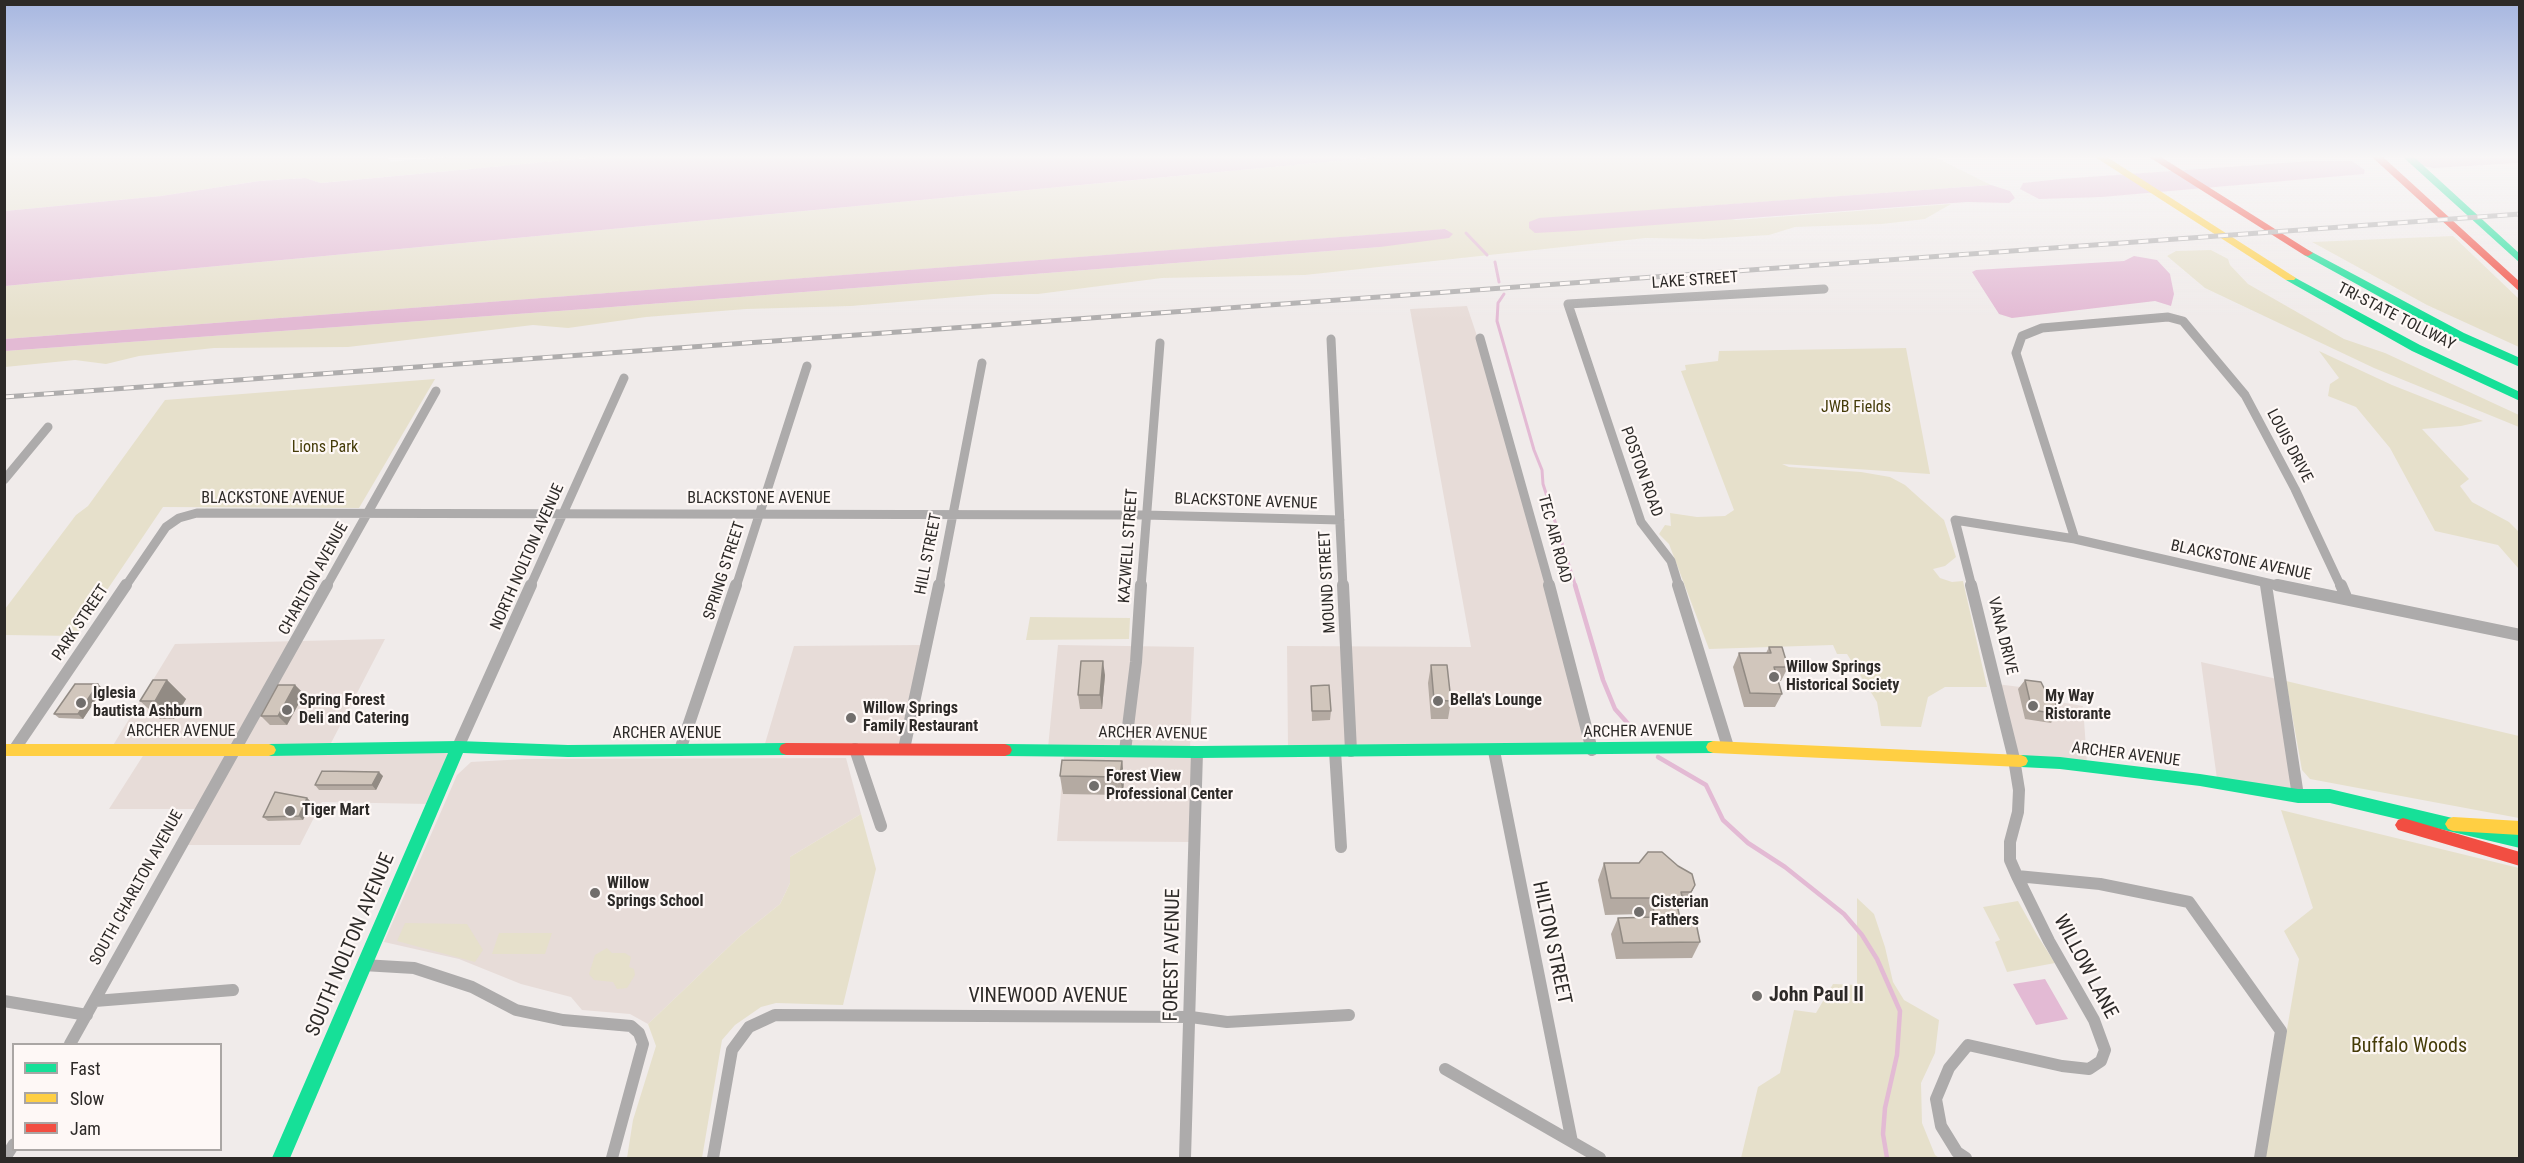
<!DOCTYPE html>
<html>
<head>
<meta charset="utf-8">
<style>
  body { margin:0 }
  #map { position:relative; width:2524px; height:1163px; overflow:hidden; background:#f0ebea; font-family:"Roboto Condensed",sans-serif }
  canvas { display:block }
  .frame { position:absolute; inset:0; border:6px solid #2d2a28; pointer-events:none }
  .legend { position:absolute; left:12px; top:1043px; width:210px; height:108px; box-sizing:border-box; background:#fef8f6; border:2px solid #aaa6a4; margin:0; padding:8px 10px; list-style:none; font-size:18px; color:#2d2a28 }
  .legend li { display:flex; align-items:center; gap:12px; height:30px }
  .legend b { width:30px; border:2px solid #aaa6a4 }
</style>
</head>
<body>
<div id="map">
<canvas width="2524" height="1163"></canvas>
<div class="frame"></div>
<ul class="legend">
<li><b style="height:8px;background:#16e098"></b>Fast</li>
<li><b style="height:8px;background:#ffcf43"></b>Slow</li>
<li><b style="height:8px;background:#f24e42"></b>Jam</li>
</ul>
</div>
<script>
const g = document.querySelector('canvas').getContext('2d');
g.lineJoin = 'round';
function fillPath(path, color) { g.fillStyle = color; g.fill(path, 'evenodd'); }
const shape = rows => new Path2D(rows.map(r => 'M' + r).join(''));
function trace(path, color, width, dash) { g.strokeStyle = color; g.lineWidth = width; g.lineCap = dash ? 'butt' : 'round'; g.setLineDash(dash || []); g.stroke(path); }
function drawText(font, color, halo, rows, align = 'center') {
  g.font = font + ' "Roboto Condensed",sans-serif'; g.lineWidth = 4.5; g.setLineDash([]); g.textBaseline = 'middle'; g.strokeStyle = halo; g.fillStyle = color; for (const [text, x, y, turn = 0] of rows) {
    g.save(); g.translate(x, y); g.rotate((+turn || 0) * Math.PI / 180); g.textAlign = isNaN(turn) ? turn : align; if (halo) g.strokeText(text, 0, 0); g.fillText(text, 0, 0); g.restore();
  }
}
fillPath(shape([
  [1467,306,1485,360,1591,747,1288,749,1287,646,1471,647,1410,309],
  [385,639,330,745,112,747,175,644],
  [922,645,906,747,764,747,794,646],
  [1058,645,1194,647,1190,749,1195,756,1191,842,1057,841,1064,756,1048,748],
  [2201,662,2277,679,2295,793,2217,779],
  [1996,684,2037,689,2042,699,2083,706,2087,763,2014,756],
  [454,750,429,804,322,802,300,845,181,845,201,809,109,809,146,751],
  [846,758,861,814,790,857,790,883,780,904,739,937,648,1024,630,1014,582,1010,571,997,521,984,459,959,384,942,457,775,471,762,525,759]
]), '#e7dcd8');
fillPath(shape([
  [5,157,387,157,390,162,448,157,598,157,321,183,304,178,259,181,161,196,5,211],
  [1379,157,1935,157,1991,185,1680,208,1736,220,1951,204,1925,219,1882,224,1795,227,1769,235,1704,239,1646,238,1305,275,1162,278,1038,294,993,294,851,306,746,309,646,317,568,328,533,325,348,347,214,348,139,356,106,364,75,360,5,367,5,351,586,309,1380,247,1448,229,5,339,5,286],
  [2453,236,2519,299,2519,347,2427,305,2312,242],
  [2211,250,2228,259,2230,265,2248,284,2344,339,2385,353,2519,415,2519,427,2374,368,2205,288,2167,256,2176,251],
  [1906,348,1930,474,1782,464,1789,467,1861,472,1890,477,1905,485,1944,520,1956,557,1945,566,1933,569,1940,578,1952,582,1963,581,1987,687,1945,687,1928,697,1921,727,1881,726,1877,702,1847,654,1837,654,1833,645,1709,649,1669,544,1659,534,1665,525,1671,526,1670,513,1697,517,1725,516,1734,510,1681,371,1686,370,1685,365,1718,361,1719,351],
  [2319,351,2392,385,2483,421,2461,426,2422,429,2469,479,2460,486,2472,502,2509,522,2519,532,2519,569,2498,545,2435,531,2390,448,2356,407,2328,396,2330,384,2339,378],
  [435,379,359,508,163,507,76,636,5,635,5,609,76,515,88,506,165,400],
  [1030,617,1130,618,1129,639,1026,640],
  [2286,681,2519,736,2519,818,2310,779,2302,770],
  [2281,810,2519,868,2519,1158,2265,1158,2299,959,2284,931,2313,908],
  [861,814,876,869,843,1005,776,1003,761,1007,735,1025,722,1040,702,1158,627,1158,633,1120,656,1046,648,1024,739,937,780,904,790,883,790,857],
  [1857,898,1874,914,1885,947,1893,982,1904,1000,1939,1020,1935,1053,1921,1083,1922,1123,1935,1155,1939,1158,1741,1158,1758,1087,1780,1073,1794,1010,1816,1013,1833,984,1857,985],
  [2018,901,2037,935,2055,963,2007,972,1995,942,2000,940,1983,907],
  [405,923,467,924,483,950,475,962,397,941],
  [499,933,552,933,545,954,492,954],
  [607,948,612,953,625,953,631,957,629,967,634,969,635,975,627,988,617,989,613,982,594,980,589,974,595,955]
]), '#e6e0cb');
fillPath(shape([
  [598,157,1379,157,5,286,5,211,161,196,259,181,305,178,321,183],
  [2405,157,2519,157,2519,163,2433,168,2409,163],
  [2311,161,2352,161,2365,170,2364,174,2102,197,2039,199,2020,189,2023,183,2060,179],
  [1991,185,2010,191,2015,198,2009,203,1967,202,1573,231,1535,233,1529,228,1529,222,1539,218],
  [1445,229,1453,234,1449,238,1380,247,586,309,5,351,5,339],
  [2134,256,2157,260,2170,274,2174,294,2171,306,2155,301,2012,318,1999,314,1972,272,1976,270,2124,261],
  [2045,979,2068,1019,2036,1025,2013,984]
]), '#e3bad4');
trace(shape([
  [1466,233,1487,255],
  [1495,262,1499,282],
  [1504,294,1498,303,1497,321,1534,450,1542,470,1543,484,1576,587]
]), '#e3bad4', 3);
trace(shape([
  [1575,585,1603,680,1615,709,1631,727],
  [1658,757,1706,785,1723,820,1748,843,1785,867,1844,914,1862,935,1877,959,1900,1011,1897,1055,1885,1108,1883,1134,1887,1158]
]), '#e3bad4', 4.5);
trace(shape([
  [1480,338,1550,587],
  [1331,339,1343,587],
  [4,480,48,427],
  [2075,539,2016,353,2022,336,2042,328,2168,317,2183,321,2245,395,2295,489,2341,587],
  [2266,583,2267,587],
  [125,587,166,527,179,518,197,513,1145,515,1340,520],
  [326,587,436,391],
  [530,587,624,378],
  [736,587,807,366],
  [939,587,982,363],
  [1141,587,1160,343],
  [1679,587,1671,561,1641,522,1568,304,1824,289],
  [1972,587,1955,520,2075,539,2285,587]
]), '#adabab', 9);
trace(shape([
  [1343,585,1351,751],
  [1549,585,1592,750],
  [1678,585,1728,747],
  [1971,585,2014,759,2019,790,2018,812,2010,842,2010,860,2017,876],
  [2266,585,2298,796],
  [2277,585,2520,635],
  [2341,585,2347,599],
  [458,747,531,585],
  [855,749,881,826],
  [904,749,939,585],
  [14,750,126,585],
  [680,750,736,585],
  [1125,751,1136,662,1141,585],
  [1335,751,1341,847],
  [1494,751,1572,1142],
  [363,965,414,968,472,987,516,1010,563,1020,631,1026,639,1033,643,1044,612,1158],
  [4,1001,87,1015],
  [95,1001,233,990],
  [70,1044,327,585],
  [1445,1069,1600,1158],
  [5,1158,14,1144],
  [713,1158,732,1050,749,1027,775,1015,1191,1017,1227,1022,1349,1015],
  [1185,1158,1197,752],
  [1966,1158,1957,1152,1941,1126,1936,1099,1949,1068,1968,1045,2062,1066,2089,1069,2101,1061,2105,1050,2094,1020,2049,941,2017,876,2100,884,2189,902,2281,1031,2260,1158]
]), '#adabab', 12);
fillPath(shape([
  [2403,157,2414,157,2520,254,2520,263,2403,157],
  [2308,250,2464,333,2520,358,2520,367,2456,339,2304,255,2304,251,2308,250],
  [2290,275,2420,345,2520,392,2520,401,2412,351,2286,280,2286,276,2290,275],
  [458,741,568,745,786,743,791,745,793,749,791,753,786,755,568,757,463,753,290,1158,272,1158,448,753,269,756,264,754,262,750,264,746,269,744,458,741],
  [1713,741,1718,743,1720,747,1718,751,1713,753,1197,758,1005,756,1000,754,998,750,1000,746,1005,744,1197,746,1713,741],
  [2021,755,2060,757,2200,774,2298,789,2330,789,2520,834,2520,848,2330,803,2298,803,2200,786,2060,769,2021,767,2016,765,2014,761,2016,757,2021,755]
]), '#16e098');
fillPath(shape([
  [2095,157,2107,157,2296,278,2294,280,2286,280,2095,157],
  [1713,741,2021,755,2026,757,2028,761,2026,765,2021,767,1713,753,1708,751,1706,747,1708,743,1713,741],
  [4,744,269,744,274,746,276,750,274,754,269,756,4,756,4,744],
  [2453,817,2520,821,2520,835,2453,831,2448,829,2445,824,2448,819,2453,817]
]), '#ffcf43');
fillPath(shape([
  [2149,157,2161,157,2313,253,2308,256,2304,255,2149,157],
  [2372,157,2383,157,2520,282,2520,292,2372,157],
  [786,743,1005,744,1010,746,1012,750,1010,754,1005,756,786,755,781,753,779,749,781,745,786,743],
  [2403,818,2520,852,2520,866,2398,830,2395,825,2398,820,2403,818]
]), '#f24e42');
const rail = shape([
  [4,397,2520,214]
]);
trace(rail, '#afadad', 5);
trace(rail, '#fef8f6', 3, [10]);
fillPath(shape([
  [1769,647,1788,667,1781,681,1778,681,1782,694,1775,707,1744,707,1733,667,1739,653,1766,653],
  [1431,665,1451,701,1448,719,1431,719,1428,683],
  [1105,675,1102,709,1080,709,1078,695],
  [167,680,186,699,174,719,160,719,140,701],
  [2025,680,2048,696,2058,714,2051,723,2025,719,2018,689],
  [98,684,103,689,83,719,59,718,54,714],
  [295,685,304,694,287,725,270,725,261,716],
  [1311,686,1331,711,1330,720,1312,721],
  [1122,761,1124,778,1123,795,1063,794,1060,776],
  [383,776,376,790,319,790,315,785],
  [307,798,311,802,303,820,268,821,263,817],
  [1604,863,1695,885,1683,909,1678,909,1680,918,1700,942,1692,958,1616,959,1611,934,1618,918,1644,918,1643,914,1605,915,1598,880]
]), '#b4aaa2');
fillPath(shape([
  [1103,661,1105,675,1102,709,1100,695],
  [167,680,186,699,174,719,155,701],
  [98,684,103,689,83,719,78,714],
  [295,685,304,694,287,725,278,716],
  [1122,761,1124,778,1123,795,1120,777],
  [379,772,383,776,376,790,372,785],
  [307,798,311,802,303,820,299,816],
  [1695,885,1687,902,1683,909,1691,892]
]), '#928b84');
const building = shape([
  [1769,647,1782,647,1788,667,1774,667,1782,694,1750,693,1739,653,1771,653,1769,647],
  [1081,661,1103,661,1100,695,1078,695,1081,661],
  [1431,665,1447,665,1451,701,1434,700,1431,665],
  [153,680,167,680,155,701,140,701,153,680],
  [2025,680,2041,682,2048,696,2054,697,2058,714,2032,710,2025,680],
  [75,684,98,684,78,714,54,714,75,684],
  [278,685,295,685,278,716,261,716,278,685],
  [1329,685,1331,711,1312,711,1311,686,1329,685],
  [1062,760,1122,761,1120,777,1060,776,1062,760],
  [322,771,379,772,372,785,315,785,322,771],
  [275,792,307,798,299,816,263,817,275,792],
  [1648,852,1662,852,1678,866,1692,874,1695,885,1691,892,1681,892,1683,900,1676,900,1680,918,1695,918,1700,942,1623,943,1618,918,1655,917,1651,898,1611,898,1604,863,1639,863,1648,852]
]);
fillPath(building, '#d1c6bc');
trace(building, '#928b84', 1.5);
const sky = g.createLinearGradient(0, 0, 0, 320);
sky.addColorStop(0, '#a6b6e0');
sky.addColorStop(0.49, '#f8f6f6');
sky.addColorStop(1, '#f8f6f600');
g.fillStyle = sky;
g.fillRect(0, 0, 2524, 320);
for (const [x, y, r, color] of [
  [1774,677,6,"#716e6c"],
  [1438,701,6,"#716e6c"],
  [81,703,6,"#716e6c"],
  [2033,706,6,"#716e6c"],
  [287,710,6,"#716e6c"],
  [851,718,6,"#716e6c"],
  [1094,786,6,"#716e6c"],
  [290,811,6,"#716e6c"],
  [595,893,6,"#716e6c"],
  [1639,912,6,"#716e6c"],
  [1757,996,6,"#716e6c"]
]) { const dot = new Path2D(); dot.arc(x, y, r, 0, 2 * Math.PI); g.fillStyle = color; g.fill(dot); trace(dot, '#fef8f6', 2); }
drawText('16px', '#2d2a28', '#fef8f6', [
  ["LAKE STREET",1695,281,-4],
  ["TRI-STATE TOLLWAY",2396,317,27],
  ["LOUIS DRIVE",2289,446,62],
  ["POSTON ROAD",1641,472,70],
  ["BLACKSTONE AVENUE",273,499],
  ["BLACKSTONE AVENUE",759,499],
  ["BLACKSTONE AVENUE",1246,502,2],
  ["TEC AIR ROAD",1554,539,75],
  ["KAZWELL STREET",1129,546,-86],
  ["HILL STREET",929,554,-79],
  ["NORTH NOLTON AVENUE",528,557,-66],
  ["BLACKSTONE AVENUE",2241,561,12],
  ["SPRING STREET",725,571,-72],
  ["CHARLTON AVENUE",314,579,-61],
  ["MOUND STREET",1328,582,-93],
  ["PARK STREET",81,623,-56],
  ["VANA DRIVE",2002,636,76],
  ["ARCHER AVENUE",181,732],
  ["ARCHER AVENUE",1638,732,-1],
  ["ARCHER AVENUE",667,734],
  ["ARCHER AVENUE",1153,734,1],
  ["ARCHER AVENUE",2126,755,7],
  ["SOUTH CHARLTON AVENUE",137,888,-61]
]);
drawText('16px', '#453c09', '#fef8f6', [
  ["JWB Fields",1856,408],
  ["Lions Park",325,448]
]);
drawText('bold 16px', '#2d2a28', '#fef8f6', [
  ["Willow Springs",1786,668],
  ["Historical Society",1786,686],
  ["Iglesia",93,694],
  ["bautista Ashburn",93,712],
  ["My Way",2045,697],
  ["Ristorante",2045,715],
  ["Spring Forest",299,701],
  ["Deli and Catering",299,719],
  ["Bella's Lounge",1450,701],
  ["Willow Springs",863,709],
  ["Family Restaurant",863,727],
  ["Forest View",1106,777],
  ["Professional Center",1106,795],
  ["Tiger Mart",302,811],
  ["Willow",607,884],
  ["Springs School",607,902],
  ["Cisterian",1651,903],
  ["Fathers",1651,921]
], 'left');
drawText('20px', '#2d2a28', '#fef8f6', [
  ["HILTON STREET",1551,943,78],
  ["SOUTH NOLTON AVENUE",351,945,-67],
  ["FOREST AVENUE",1173,955,-89],
  ["WILLOW LANE",2085,967,62],
  ["VINEWOOD AVENUE",1048,997]
]);
drawText('bold 20px', '#2d2a28', '#fef8f6', [
  ["John Paul II",1769,996]
], 'left');
drawText('20px', '#453c09', '#fef8f6', [
  ["Buffalo Woods",2409,1047]
]);
</script>
</body>
</html>
